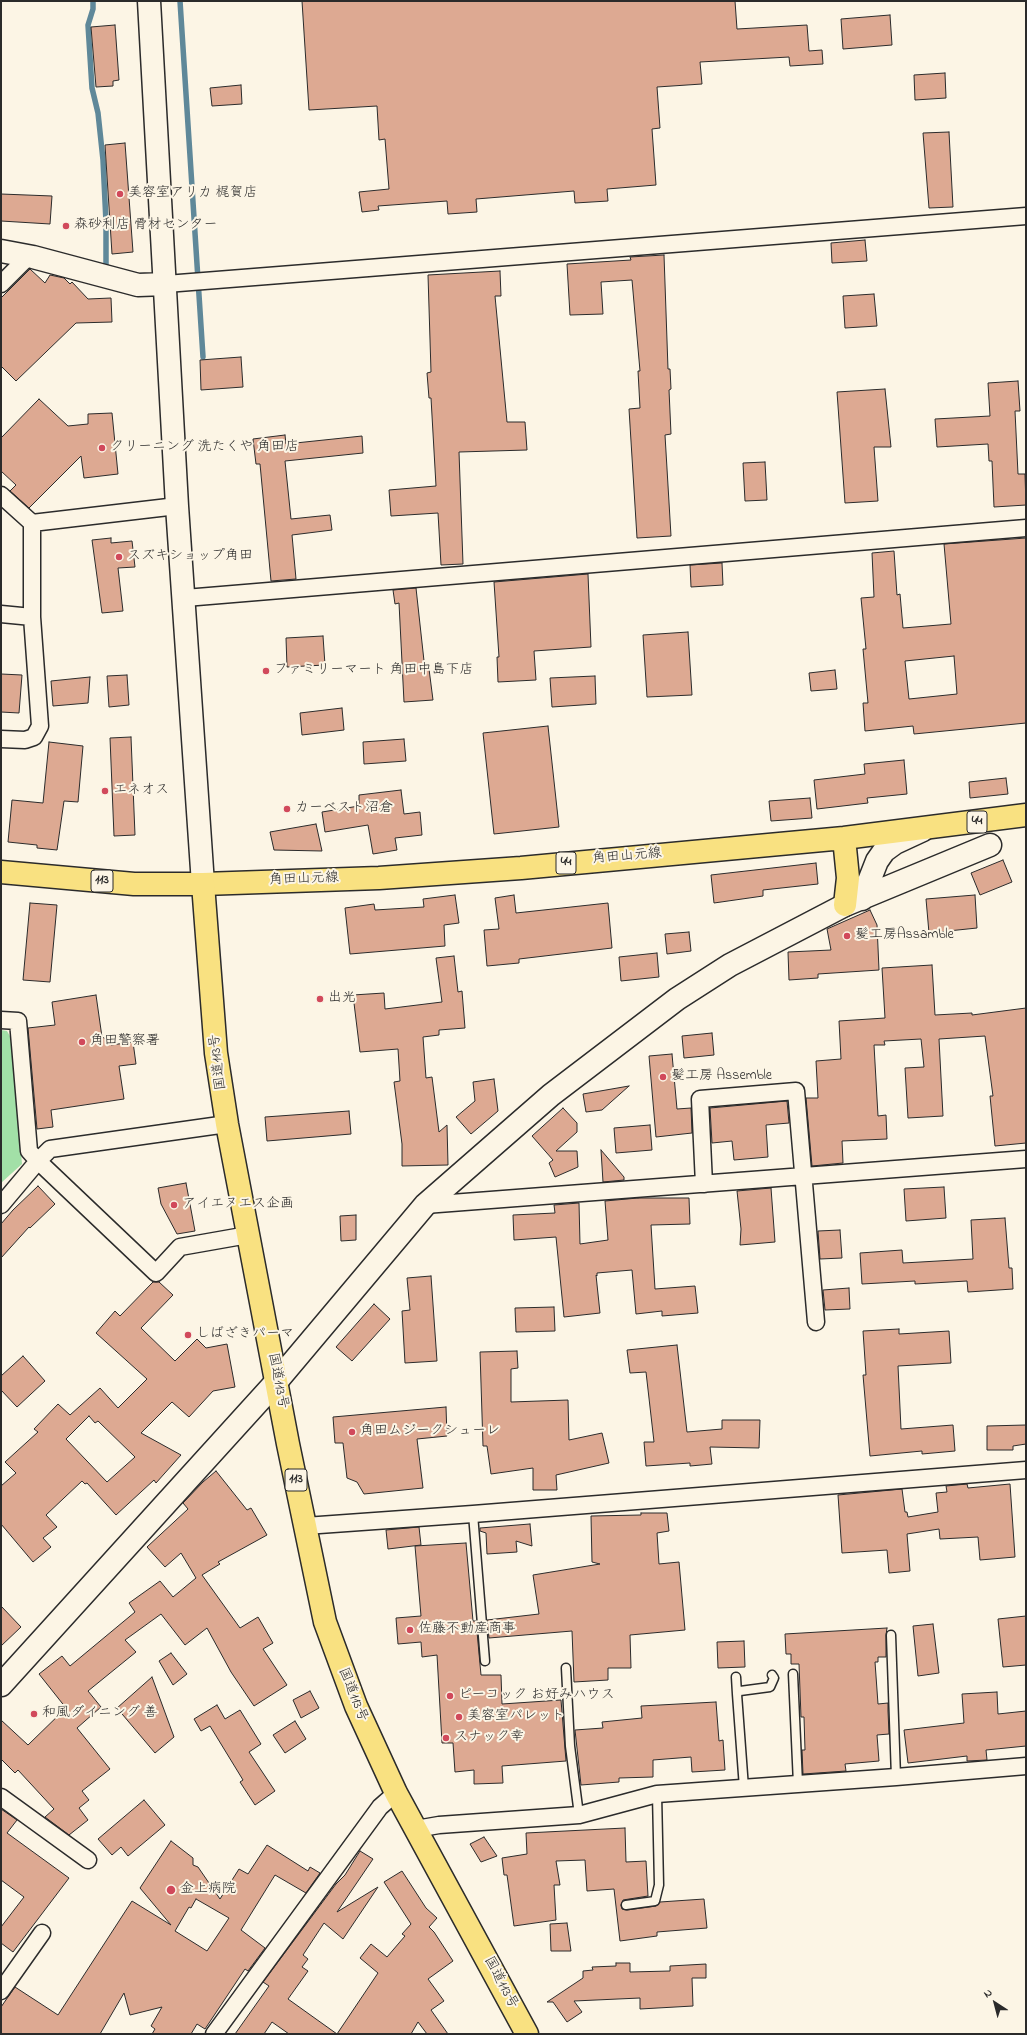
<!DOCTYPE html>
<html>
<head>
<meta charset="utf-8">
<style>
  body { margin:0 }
  #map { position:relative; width:1027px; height:2035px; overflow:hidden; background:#fcf5e5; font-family:"Indie Flower",sans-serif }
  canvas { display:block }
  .frame { position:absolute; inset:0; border:2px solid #2b2b2b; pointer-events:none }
  .north { position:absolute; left:975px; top:1983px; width:40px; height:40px; -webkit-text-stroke:3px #fcf5e5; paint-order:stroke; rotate:324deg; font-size:11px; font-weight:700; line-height:16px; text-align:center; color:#2b2b2b }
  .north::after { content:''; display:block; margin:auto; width:14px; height:18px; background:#2b2b2b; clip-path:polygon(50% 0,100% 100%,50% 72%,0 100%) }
</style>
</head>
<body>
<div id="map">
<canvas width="1027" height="2035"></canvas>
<div class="frame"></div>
<div class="north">N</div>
</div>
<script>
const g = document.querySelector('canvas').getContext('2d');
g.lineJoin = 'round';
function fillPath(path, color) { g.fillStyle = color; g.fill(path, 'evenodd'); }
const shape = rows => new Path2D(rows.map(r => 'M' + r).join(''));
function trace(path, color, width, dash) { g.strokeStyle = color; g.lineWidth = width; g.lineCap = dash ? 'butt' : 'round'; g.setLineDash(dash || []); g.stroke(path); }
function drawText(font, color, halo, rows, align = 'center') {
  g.font = font + ' "Indie Flower","Klee One",sans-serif'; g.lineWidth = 4; g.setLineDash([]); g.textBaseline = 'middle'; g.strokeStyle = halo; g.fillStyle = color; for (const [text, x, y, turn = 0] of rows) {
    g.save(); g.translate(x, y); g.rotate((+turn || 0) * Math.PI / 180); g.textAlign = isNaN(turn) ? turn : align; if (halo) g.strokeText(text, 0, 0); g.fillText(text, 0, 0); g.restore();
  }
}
fillPath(shape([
  [1,1030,7,1031,11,1038,22,1164,1,1183]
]), '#a2e0a7');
trace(shape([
  [93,1,93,9,88,25,92,88,98,113,103,160,106,222,106,269],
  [180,1,203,357]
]), '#5f8899', 5.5);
const building = shape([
  [302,1,735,1,737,29,807,25,809,51,822,50,823,64,790,66,789,57,700,62,702,84,657,87,660,128,652,129,656,185,607,189,608,201,575,203,574,191,476,199,477,212,448,214,447,201,378,206,379,210,362,212,359,192,389,189,385,139,379,140,377,106,309,110,302,1],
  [890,15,892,45,843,49,841,19,890,15],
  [115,25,119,80,113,81,113,86,96,87,91,27,115,25],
  [945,73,946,98,915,100,914,75,945,73],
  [241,85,242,104,212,106,210,88,241,85],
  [949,132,953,207,929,208,923,133,949,132],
  [125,143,133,252,112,254,105,145,125,143],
  [1,194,52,196,50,224,1,221,1,194],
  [865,240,867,261,832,263,831,243,865,240],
  [664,255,668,369,670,369,671,389,669,390,671,434,665,435,671,536,637,538,629,409,640,408,638,371,640,371,632,280,601,282,603,314,570,315,567,264,631,260,630,257,664,255],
  [30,269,45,283,50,275,64,278,70,284,72,282,88,299,111,298,112,322,76,323,16,381,1,366,1,298,30,269],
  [500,271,501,296,495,296,507,422,525,422,527,450,459,452,463,564,441,565,438,513,391,516,389,490,436,486,431,398,429,398,427,373,431,372,428,275,500,271],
  [874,294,877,326,845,328,843,296,874,294],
  [241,357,243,387,201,390,200,360,241,357],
  [1018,381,1020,411,1015,411,1018,474,1025,474,1026,505,994,507,992,461,989,461,988,444,937,447,935,419,990,416,988,383,1018,381],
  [885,389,891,447,874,447,878,501,845,503,837,392,885,389],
  [39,399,68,426,88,424,88,414,112,413,118,474,84,478,81,456,29,508,10,491,16,485,1,471,1,438,39,399],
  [285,435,286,444,362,436,363,453,285,461,291,519,330,515,332,530,292,535,296,579,271,581,260,464,256,464,253,439,285,435],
  [765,462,767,500,745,501,743,463,765,462],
  [111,538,111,543,132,541,135,567,118,568,123,611,102,613,92,540,111,538],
  [1026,538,1026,723,914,734,913,726,865,731,863,703,868,703,863,649,866,649,861,598,874,597,872,553,894,551,897,595,900,594,903,628,951,624,944,544,1026,538],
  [954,656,957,694,909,699,905,661,954,656],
  [722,563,723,585,691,587,690,565,722,563],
  [588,574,591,647,534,651,536,680,498,682,497,657,499,657,494,582,588,574],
  [416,588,425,670,429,669,433,700,404,702,399,603,395,604,393,590,416,588],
  [688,632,692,695,647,697,643,635,688,632],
  [323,636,325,665,287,667,286,638,323,636],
  [835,670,837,689,811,691,809,673,835,670],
  [1,674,22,675,19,713,1,712,1,674],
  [127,675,129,705,109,707,107,676,127,675],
  [595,676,596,704,552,707,550,678,595,676],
  [90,677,88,703,53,706,51,681,90,677],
  [342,708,344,730,302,735,300,713,342,708],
  [548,726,559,827,494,834,483,733,548,726],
  [131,737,135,835,114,836,110,738,131,737],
  [404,739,406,761,364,764,363,742,404,739],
  [49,742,83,746,78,802,64,801,57,850,37,848,37,845,8,842,12,800,43,803,49,742],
  [904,760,907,794,867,798,868,803,817,809,814,780,865,774,864,764,904,760],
  [1006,778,1008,794,970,798,969,782,1006,778],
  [401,790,404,814,420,812,422,835,395,838,397,850,373,854,368,825,325,832,322,812,359,806,359,795,401,790],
  [810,798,812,818,771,821,769,801,810,798],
  [316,824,322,851,274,850,270,832,316,824],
  [1003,860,1012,882,980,895,971,873,1003,860],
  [816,863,818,884,763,890,763,896,714,903,711,875,816,863],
  [455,895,459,923,444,925,445,946,350,954,345,908,374,904,375,910,424,907,423,899,455,895],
  [514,895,516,913,608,903,612,948,519,959,519,963,487,966,484,930,499,929,495,898,514,895],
  [975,895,977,928,929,933,926,899,975,895],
  [30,903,57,905,50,982,23,980,30,903],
  [870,910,877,925,879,970,818,974,818,978,789,980,788,952,831,950,827,929,870,910],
  [689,932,691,951,667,954,665,934,689,932],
  [657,953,659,977,621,981,619,957,657,953],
  [454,956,458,992,462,991,465,1028,439,1030,439,1035,423,1037,426,1078,432,1077,439,1132,447,1125,448,1165,402,1166,402,1144,394,1082,400,1081,398,1049,360,1052,353,995,384,993,385,1009,442,1002,436,958,454,956],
  [932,965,935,1015,972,1013,972,1015,1026,1008,1026,1143,995,1146,990,1096,993,1096,985,1036,939,1039,943,1116,908,1118,905,1068,924,1067,921,1039,884,1041,885,1045,874,1045,878,1116,886,1115,887,1139,842,1141,843,1163,812,1166,806,1098,818,1098,816,1061,841,1059,839,1021,885,1018,882,968,932,965],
  [96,995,102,1037,106,1039,111,1045,133,1042,136,1064,119,1066,124,1099,51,1110,53,1127,37,1129,28,1028,55,1025,52,1002,96,995],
  [712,1033,714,1055,684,1058,682,1036,712,1033],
  [672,1054,677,1109,691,1108,692,1133,656,1137,649,1056,672,1054],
  [494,1079,498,1111,471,1134,456,1117,475,1101,473,1082,494,1079],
  [629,1086,602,1110,586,1112,583,1094,629,1086],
  [787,1101,789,1123,766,1125,768,1157,734,1160,732,1141,712,1143,710,1108,787,1101],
  [563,1108,577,1123,577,1132,556,1151,577,1151,578,1167,555,1177,549,1163,553,1160,532,1136,563,1108],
  [349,1111,351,1134,267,1141,265,1117,349,1111],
  [650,1125,652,1150,616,1153,614,1128,650,1125],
  [601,1150,624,1177,624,1180,603,1182,601,1150],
  [186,1183,195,1231,177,1234,161,1204,158,1188,186,1183],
  [38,1186,55,1204,30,1228,29,1227,1,1258,1,1224,13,1210,38,1186],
  [944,1187,946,1218,906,1221,904,1189,944,1187],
  [771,1188,775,1242,740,1245,741,1229,737,1191,771,1188],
  [638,1198,689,1198,690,1224,651,1225,655,1289,695,1286,698,1313,662,1316,662,1311,636,1314,632,1270,597,1273,597,1276,596,1275,600,1313,564,1317,556,1237,514,1240,513,1215,555,1213,554,1205,579,1203,580,1244,608,1240,605,1201,638,1198],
  [356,1215,356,1240,341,1241,340,1216,356,1215],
  [1005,1218,1009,1268,1012,1268,1013,1289,968,1292,967,1281,915,1284,915,1281,862,1284,860,1253,902,1250,903,1263,973,1259,971,1220,1005,1218],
  [840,1230,842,1258,820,1259,818,1231,840,1230],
  [431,1276,437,1361,405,1363,402,1311,410,1310,407,1278,431,1276],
  [153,1282,159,1282,173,1295,141,1328,175,1361,197,1339,206,1348,227,1344,235,1387,213,1391,189,1417,172,1402,141,1433,181,1455,156,1483,154,1480,116,1515,87,1483,85,1484,82,1481,46,1515,57,1527,43,1538,51,1547,33,1562,1,1524,1,1486,16,1473,5,1462,38,1432,34,1429,58,1404,70,1415,100,1388,118,1408,147,1379,96,1333,115,1311,120,1316,153,1282],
  [89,1416,95,1423,98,1421,135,1457,107,1482,66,1439,89,1416],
  [849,1288,850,1309,825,1310,823,1290,849,1288],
  [374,1304,390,1319,352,1361,336,1347,374,1304],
  [554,1307,555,1331,516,1332,515,1308,554,1307],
  [899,1329,899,1334,949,1331,951,1363,898,1366,901,1429,953,1425,955,1451,922,1454,922,1451,870,1456,863,1375,866,1375,863,1331,899,1329],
  [677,1345,687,1432,722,1429,722,1420,760,1420,759,1448,710,1447,712,1464,690,1466,690,1463,646,1466,644,1442,654,1442,646,1372,630,1373,627,1350,677,1345],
  [517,1351,518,1368,511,1369,511,1402,568,1400,569,1440,602,1433,609,1463,556,1475,557,1490,533,1490,533,1468,491,1474,487,1446,483,1446,480,1352,517,1351],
  [23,1356,45,1381,17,1407,1,1390,1,1376,23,1356],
  [446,1407,447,1436,417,1439,423,1488,364,1494,357,1482,347,1478,343,1443,335,1443,333,1417,446,1407],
  [1026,1425,1026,1444,1013,1446,1013,1450,987,1450,987,1426,1026,1425],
  [216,1471,247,1510,251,1508,267,1535,218,1562,220,1564,202,1575,240,1628,258,1617,273,1643,263,1649,287,1685,254,1706,231,1672,207,1628,185,1645,161,1614,125,1640,136,1652,88,1691,101,1707,77,1728,110,1769,82,1791,89,1800,79,1808,88,1820,69,1835,45,1817,54,1809,18,1770,15,1773,1,1759,1,1720,28,1745,66,1708,39,1674,62,1656,70,1666,135,1612,129,1603,160,1581,173,1597,196,1578,181,1553,165,1567,147,1547,188,1509,183,1503,203,1482,216,1471],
  [967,1484,968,1488,1010,1484,1015,1557,980,1560,978,1537,940,1539,939,1529,907,1534,910,1571,889,1573,887,1550,842,1553,838,1495,902,1489,905,1512,907,1512,908,1517,938,1512,936,1493,947,1492,946,1486,967,1484],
  [641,1513,667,1513,669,1531,657,1533,659,1564,679,1562,685,1630,630,1635,631,1668,608,1668,608,1680,574,1682,572,1631,489,1638,487,1620,539,1614,533,1575,600,1564,592,1562,591,1516,641,1515,641,1513],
  [530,1524,532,1546,516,1541,517,1552,487,1554,486,1533,480,1531,480,1528,530,1524],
  [419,1527,421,1545,388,1549,386,1530,419,1527],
  [466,1543,473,1621,476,1621,481,1675,501,1675,502,1704,561,1700,566,1761,502,1766,503,1783,474,1784,474,1770,455,1772,453,1743,442,1743,437,1655,422,1657,421,1642,398,1644,396,1618,421,1616,415,1546,466,1543],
  [1,1606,21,1627,1,1646,1,1606],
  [1026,1616,1026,1665,1003,1667,998,1619,1026,1616],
  [933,1624,939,1673,918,1676,913,1626,933,1624],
  [887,1628,886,1635,886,1657,878,1657,878,1662,875,1662,878,1704,888,1703,888,1711,889,1734,877,1735,879,1761,845,1764,846,1771,803,1774,802,1750,805,1750,804,1717,801,1717,799,1664,791,1664,791,1654,786,1654,785,1634,887,1628],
  [744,1641,745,1667,718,1668,717,1642,744,1641],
  [171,1653,187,1674,173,1685,159,1661,171,1653],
  [152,1677,174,1737,155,1753,117,1708,152,1677],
  [310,1691,319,1708,301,1718,293,1700,310,1691],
  [997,1692,998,1714,1026,1711,1026,1746,986,1750,987,1760,967,1761,967,1756,908,1763,904,1730,964,1723,962,1694,997,1692],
  [716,1702,719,1741,723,1740,725,1770,692,1772,691,1757,653,1760,653,1777,619,1778,619,1782,581,1785,575,1730,603,1728,602,1722,642,1718,641,1706,716,1702],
  [217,1705,225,1719,240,1710,261,1744,249,1752,275,1791,255,1805,240,1782,243,1780,210,1726,201,1731,194,1719,217,1705],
  [295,1721,306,1739,285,1753,273,1735,295,1721],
  [144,1800,165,1825,128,1856,121,1847,112,1855,98,1839,144,1800],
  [1,1809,17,1820,7,1833,69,1878,13,1952,1,1943,1,1927,24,1897,1,1880,1,1809],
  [625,1828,626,1862,646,1861,648,1896,623,1900,621,1905,622,1909,627,1910,656,1906,660,1902,704,1899,707,1928,657,1932,657,1936,620,1941,614,1889,587,1891,585,1860,556,1861,560,1885,554,1885,556,1920,514,1926,507,1875,504,1875,502,1858,527,1854,526,1833,625,1828],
  [484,1837,497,1856,481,1862,470,1844,484,1837],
  [171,1841,193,1858,193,1865,198,1867,220,1899,239,1869,248,1874,267,1845,308,1871,310,1867,320,1873,306,1893,275,1875,241,1930,265,1948,248,1971,245,1969,205,2029,197,2024,191,2034,152,2034,155,2029,151,2026,162,2007,130,2015,124,1993,100,2034,1,2034,1,2007,15,1987,58,2015,132,1901,171,1925,140,1888,171,1841],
  [196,1899,229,1918,207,1951,175,1931,189,1907,191,1908,196,1899],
  [360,1851,373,1859,337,1912,378,1887,343,1939,324,1923,303,1955,308,1959,302,1967,308,1971,288,1999,337,2034,378,1973,360,1958,371,1944,387,1957,405,1936,402,1934,411,1924,384,1882,402,1871,426,1908,437,1918,429,1927,434,1932,453,1961,428,1979,444,2001,431,2010,448,2034,427,2034,418,2022,411,2034,289,2034,272,2022,264,2034,235,2034,269,1986,263,1982,336,1884,345,1875,360,1851],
  [567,1923,571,1951,551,1951,550,1924,567,1923],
  [616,1963,630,1963,630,1972,670,1971,670,1966,706,1964,706,1978,692,1978,693,2006,640,2009,640,1998,574,2001,582,2012,567,2022,553,2002,547,2002,583,1978,583,1971,593,1970,592,1967,616,1966,616,1963]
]);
fillPath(building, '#dda992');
trace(building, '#2b2b2b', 1);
const lane = shape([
  [473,1514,485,1661],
  [891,1635,896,1777],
  [566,1668,570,1746,579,1815],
  [793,1674,798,1784],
  [736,1677,737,1694],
  [744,1788,737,1694,740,1691,770,1687,774,1678,772,1675],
  [626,1905,655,1901,659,1885,657,1794]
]);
const street = shape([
  [1,284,29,256],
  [166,284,1026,216],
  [1,495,32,523,32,617,40,726,34,737,25,740,1,739],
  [32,523,177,506],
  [185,598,1026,528],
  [1,614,32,617],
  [1,1020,18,1021,29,1151,38,1161,50,1149,227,1124],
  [704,1184,700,1099,796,1091,816,1322],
  [1,1205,38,1161,156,1273,180,1247,248,1235],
  [425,1205,1026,1159],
  [305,1526,473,1514,1026,1470],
  [1,1797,88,1860],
  [416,1829,439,1825,579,1815,657,1794,896,1777,1026,1766],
  [1,1991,42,1933],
  [214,2034,380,1807,396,1793]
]);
const secondary = shape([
  [149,1,177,506,203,884],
  [1,251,33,257,138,285,166,284],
  [862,899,877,861,884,851,895,843,923,830],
  [1,1685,277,1381,425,1205,551,1095,677,999,730,965,845,905,990,845]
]);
const primary = shape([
  [844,838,848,878,845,905],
  [203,884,379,878,521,868,844,838,1026,815]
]);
const highway = shape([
  [1,872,134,884,203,884,216,1053,227,1124,288,1444,325,1622,356,1706,396,1793,527,2034]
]);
trace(lane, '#2b2b2b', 11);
trace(street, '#2b2b2b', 19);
trace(secondary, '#2b2b2b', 25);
trace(primary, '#2b2b2b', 25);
trace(highway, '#2b2b2b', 25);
trace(lane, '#fcf5e5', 8);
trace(street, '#fcf5e5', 16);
trace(secondary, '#fcf5e5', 22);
trace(primary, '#f9e181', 22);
trace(highway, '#f9e181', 22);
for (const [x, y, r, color] of [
  [120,194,4,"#d1495b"],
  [66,226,4,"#d1495b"],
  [102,448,4,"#d1495b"],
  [119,557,4,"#d1495b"],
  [266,671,4,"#d1495b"],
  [105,791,4,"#d1495b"],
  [287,809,4,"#d1495b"],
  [847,936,4,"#d1495b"],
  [320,999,4,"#d1495b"],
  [82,1042,4,"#d1495b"],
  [663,1077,4,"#d1495b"],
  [174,1205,4,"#d1495b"],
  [188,1335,4,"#d1495b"],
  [352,1432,4,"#d1495b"],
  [410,1630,4,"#d1495b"],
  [450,1696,4,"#d1495b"],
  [34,1714,4,"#d1495b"],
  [459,1717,4,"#d1495b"],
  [446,1738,4,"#d1495b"],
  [171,1890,5,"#d1495b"]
]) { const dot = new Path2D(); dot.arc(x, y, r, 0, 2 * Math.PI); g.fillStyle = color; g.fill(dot); trace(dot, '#fcf5e5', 1.5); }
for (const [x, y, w] of [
  [977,822,20],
  [566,863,20],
  [102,881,22],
  [296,1480,22]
]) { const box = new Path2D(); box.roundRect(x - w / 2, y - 11, w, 22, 3); g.fillStyle = '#fcf5e5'; g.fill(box); trace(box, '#2b2b2b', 1); }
drawText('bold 13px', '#2b2b2b', null, [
  ["44",977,822],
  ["44",566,863],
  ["113",102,881],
  ["113",296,1480]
]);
drawText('14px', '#2b2b2b', '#fcf5e5', [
  ["美容室アリカ 梶賀店",128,194],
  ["森砂利店 骨材センター",74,226],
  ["クリーニング 洗たくや 角田店",110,448],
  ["スズキショップ角田",127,557],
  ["ファミリーマート 角田中島下店",274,671],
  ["エネオス",113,791],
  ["カーベスト沼倉",295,809],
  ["髪工房Assamble",855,936],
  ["出光",328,999],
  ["角田警察署",90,1042],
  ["髪工房 Assemble",671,1077],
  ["アイエヌエス企画",182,1205],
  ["しばざきパーマ",196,1335],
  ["角田ムジークシューレ",360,1432],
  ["佐藤不動産商事",418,1630],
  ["ピーコック お好みハウス",458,1696],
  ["和風ダイニング 善",42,1714],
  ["美容室パレット",467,1717],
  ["スナック幸",454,1738],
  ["金上病院",180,1890]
], 'left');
drawText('14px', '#2b2b2b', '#fcf5e5', [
  ["角田山元線",627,857,-5],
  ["角田山元線",304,880,-2],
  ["国道113号",219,1062,-97],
  ["国道113号",277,1381,79],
  ["国道113号",352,1695,68],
  ["国道113号",500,1983,62]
]);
</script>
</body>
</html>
